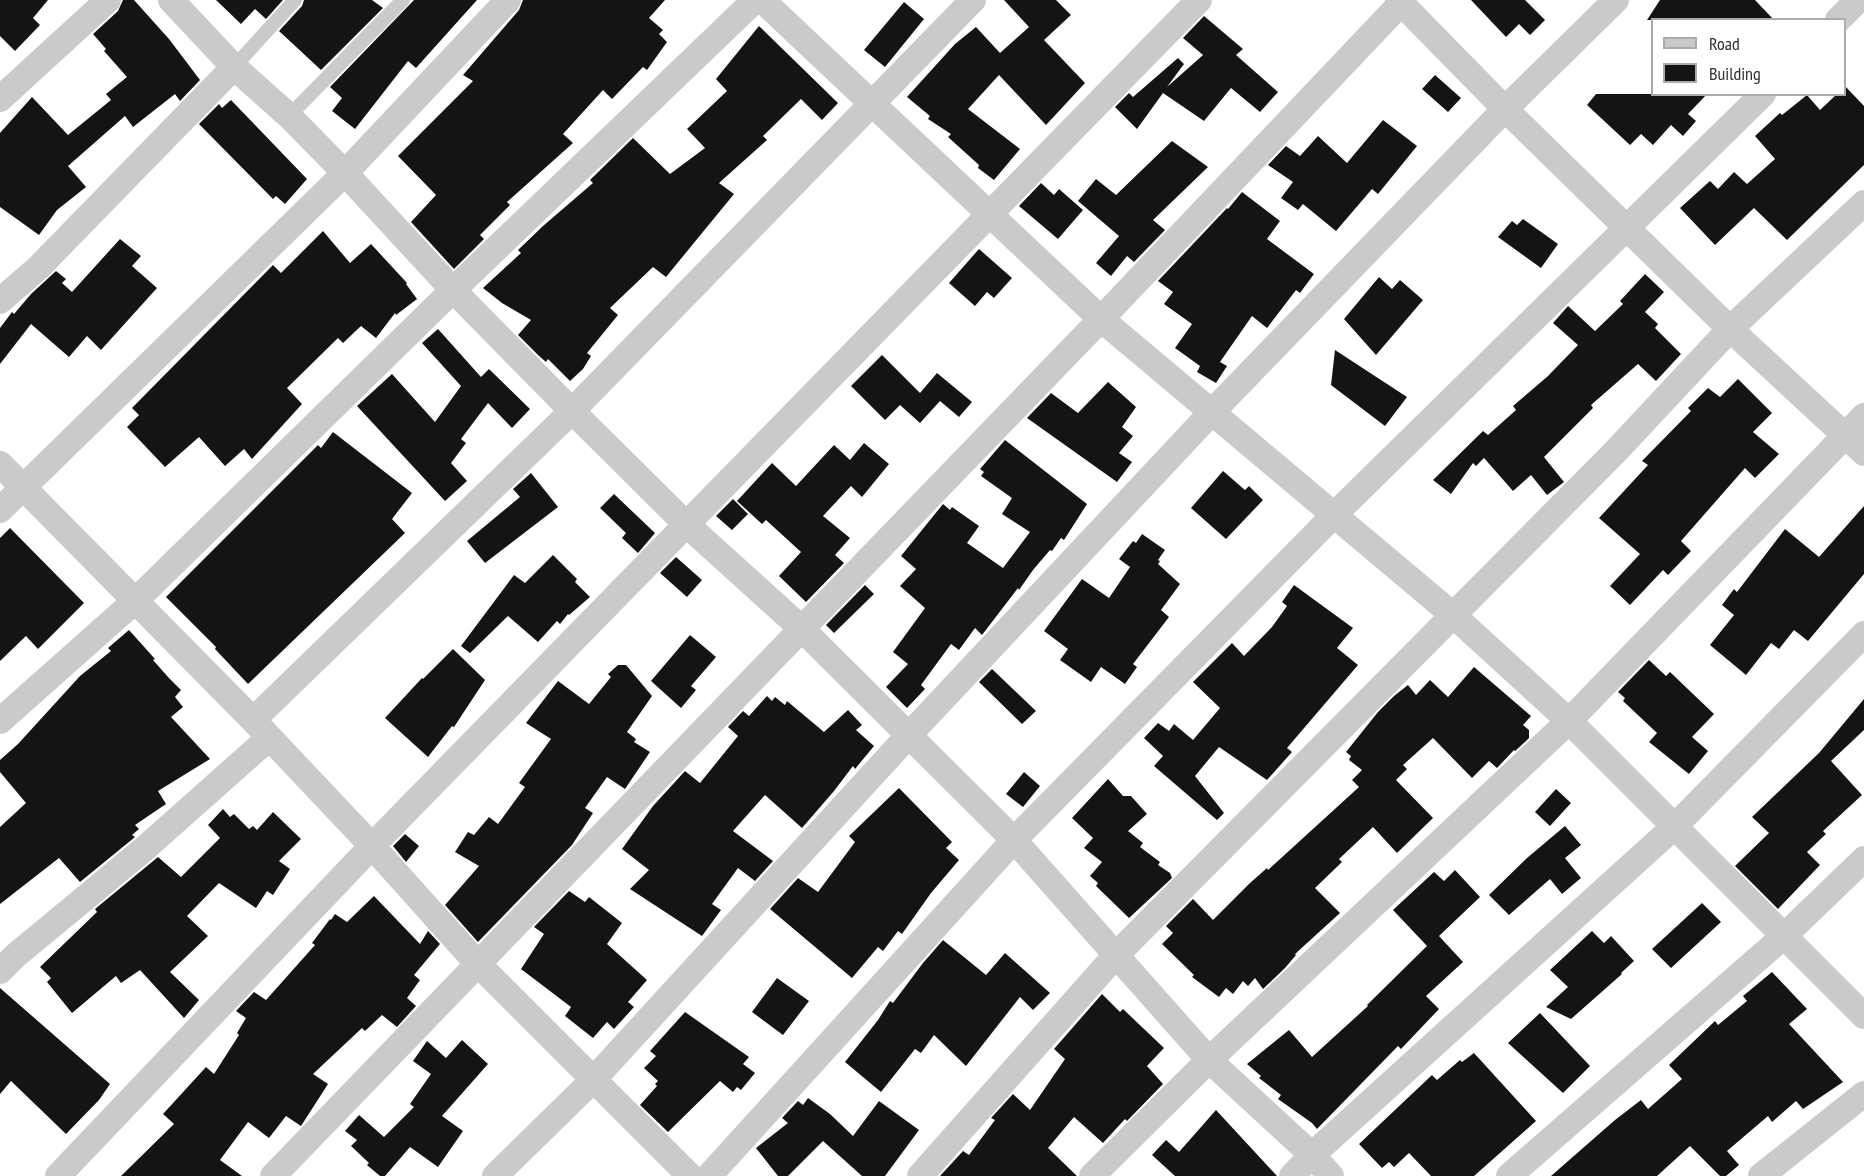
<!DOCTYPE html>
<html>
<head>
<meta charset="utf-8">
<style>
  body { margin:0 }
  #map { position:relative; width:1864px; height:1176px; overflow:hidden; background:#fff; font-family:"PT Sans Narrow",sans-serif }
  canvas { display:block }
  .legend { position:absolute; left:1651px; top:18px; width:195px; height:78px; box-sizing:border-box; background:#fff; border:2px solid #ababab; margin:0; padding:8px 10px; list-style:none; font-size:18px; color:#2d2d2d }
  .legend li { display:flex; align-items:center; gap:12px; height:30px }
  .legend b { width:30px; border:2px solid #ababab }
</style>
</head>
<body>
<div id="map">
<canvas width="1864" height="1176"></canvas>
<ul class="legend">
<li><b style="height:8px;background:#cacaca"></b>Road</li>
<li><b style="height:16px;background:#141414"></b>Building</li>
</ul>
</div>
<script>
const g = document.querySelector('canvas').getContext('2d');
g.lineJoin = 'round';
function fillPath(path, color) { g.fillStyle = color; g.fill(path, 'evenodd'); }
const shape = rows => new Path2D(rows.map(r => 'M' + r).join(''));
function trace(path, color, width, dash) { g.strokeStyle = color; g.lineWidth = width; g.lineCap = dash ? 'butt' : 'round'; g.setLineDash(dash || []); g.stroke(path); }
fillPath(shape([
  [0,0,48,0,33,18,40,25,15,51,0,36],
  [123,0,134,0,169,39,200,80,180,101,175,94,133,127,125,116,68,166,86,187,57,210,39,235,0,207,0,133,32,97,68,135,111,100,106,94,127,77,104,51,106,49,93,34,118,11],
  [216,0,283,0,266,19,255,9,241,24],
  [304,0,372,0,383,8,321,70,279,31,302,6],
  [414,0,477,0,416,68,408,61,355,129,332,111,342,98,330,87],
  [523,0,665,0,649,18,663,30,659,34,667,42,647,70,643,67,612,99,603,90,563,134,573,143,507,202,510,205,480,235,484,239,454,269,411,222,436,195,398,156,473,81,463,75,519,10],
  [1004,0,1056,0,1071,15,1044,40,1085,83,1046,125,999,75,968,109,1020,149,994,180,978,168,979,165,948,137,951,134,928,119,930,116,907,97,955,44,976,27,1000,53,1029,27],
  [1471,0,1525,0,1545,20,1530,35,1519,24,1506,37],
  [1660,0,1755,0,1774,20,1647,20],
  [904,2,924,19,885,67,864,50],
  [1204,16,1243,49,1236,55,1278,92,1260,112,1231,88,1204,121,1163,93,1137,129,1115,107,1129,93,1133,97,1178,58,1184,64,1167,87,1203,55,1183,38],
  [759,26,838,103,822,120,801,99,763,136,767,140,719,183,734,194,666,277,653,267,610,308,618,315,587,353,591,356,583,369,570,381,548,359,546,362,538,355,518,335,531,320,502,303,483,288,521,253,518,250,543,226,593,183,590,180,633,138,670,174,705,148,687,129,727,91,716,79],
  [1435,75,1461,98,1448,112,1422,89],
  [1845,86,1864,106,1864,165,1787,240,1754,208,1715,245,1680,208,1710,181,1718,189,1734,172,1747,184,1775,159,1755,136,1780,113,1782,115,1807,95,1820,110,1837,94,1845,94],
  [1596,94,1707,94,1688,114,1696,121,1683,136,1671,125,1653,145,1641,134,1630,145,1587,105],
  [231,100,307,179,285,204,276,196,273,199,199,124,219,104,222,108],
  [1383,120,1417,146,1378,194,1372,189,1336,231,1303,204,1298,210,1281,198,1293,182,1268,165,1286,146,1300,156,1318,136,1347,163],
  [1172,141,1208,167,1153,220,1165,230,1134,262,1127,256,1111,276,1096,263,1119,236,1078,201,1096,179,1116,195],
  [1041,183,1054,195,1059,189,1083,210,1058,239,1019,206],
  [1242,192,1280,221,1267,239,1314,274,1300,293,1296,290,1267,328,1252,316,1220,362,1227,366,1216,383,1197,372,1200,366,1175,348,1192,324,1164,304,1173,292,1158,281,1227,208,1228,209],
  [1523,219,1558,244,1541,268,1498,237,1512,221,1517,225],
  [323,231,350,263,371,244,407,283,406,284,417,299,396,315,395,313,376,338,361,326,343,343,338,338,287,388,302,404,252,459,244,449,225,466,199,437,165,467,127,427,139,415,132,408,273,265,281,273],
  [120,239,141,256,132,266,157,288,101,350,87,336,69,357,31,324,0,364,0,328,12,312,14,314,31,294,56,271,66,279,62,283,72,292],
  [979,249,1012,278,994,298,987,292,975,306,949,283],
  [1645,274,1664,292,1645,312,1658,324,1655,328,1681,354,1656,381,1638,364,1591,405,1593,408,1544,457,1564,482,1547,495,1531,475,1513,491,1484,458,1476,466,1473,463,1451,494,1433,480,1483,431,1488,435,1516,410,1513,406,1548,376,1578,345,1553,323,1568,306,1595,331,1623,304,1620,301],
  [1379,277,1392,289,1400,280,1423,300,1376,355,1344,319],
  [438,329,481,377,489,369,530,409,512,428,488,403,461,439,466,443,451,463,467,481,445,501,357,406,392,374,435,422,461,386,422,343],
  [1335,350,1407,397,1385,426,1331,385],
  [882,355,920,393,937,373,972,402,959,417,940,401,920,423,900,405,885,420,851,386],
  [1738,379,1772,413,1753,432,1779,454,1755,478,1745,468,1681,541,1691,551,1668,575,1663,570,1630,605,1610,586,1640,554,1599,518,1648,465,1642,461,1691,411,1688,408,1708,388,1720,397],
  [1108,382,1136,407,1122,427,1133,436,1119,453,1132,462,1117,482,1027,418,1051,393,1078,413],
  [333,432,412,493,392,519,405,533,248,684,215,649,216,647,166,597,318,445,321,448],
  [1005,440,1087,504,1064,540,1061,538,1052,551,1050,550,1033,570,1019,590,1018,588,982,635,975,628,959,650,951,644,921,685,925,689,907,708,886,687,908,664,893,652,925,608,900,586,916,569,901,556,943,504,950,510,952,507,979,526,967,543,1003,568,1030,532,1002,514,1012,498,981,476,984,472,980,469],
  [864,443,889,464,862,497,851,486,823,516,850,538,835,555,844,563,806,602,779,576,801,552,766,520,762,524,737,501,772,463,796,486,834,445,850,460],
  [1223,471,1245,490,1249,486,1263,500,1226,539,1191,508],
  [531,473,558,507,485,563,467,541,520,497,513,489],
  [614,494,655,533,638,553,622,538,626,533,600,508],
  [733,499,748,514,732,530,716,516],
  [1864,506,1864,574,1808,641,1794,630,1779,649,1771,643,1746,675,1710,645,1734,615,1722,605,1734,589,1737,592,1785,529,1819,557],
  [10,528,84,603,38,649,26,636,0,661,0,538],
  [1142,534,1165,550,1158,560,1160,561,1158,564,1180,584,1161,610,1169,617,1133,664,1137,667,1125,684,1101,667,1091,682,1060,660,1068,649,1044,631,1082,579,1109,598,1130,567,1119,559,1133,541,1136,543],
  [553,555,577,579,575,582,590,597,569,615,568,614,560,624,557,621,538,642,508,616,470,653,461,646,514,575,525,583],
  [676,557,702,580,687,597,660,573],
  [865,585,874,594,834,633,826,625],
  [1294,585,1353,628,1337,648,1358,665,1287,748,1292,752,1267,780,1219,747,1195,776,1224,813,1217,820,1154,766,1163,756,1144,738,1158,723,1169,731,1174,724,1193,740,1220,708,1193,682,1232,643,1244,656,1272,627,1287,606,1282,602],
  [129,630,155,659,153,660,168,677,181,690,175,697,183,707,171,717,210,759,158,791,166,804,135,825,139,829,132,835,135,837,80,882,59,858,0,904,0,827,26,803,0,772,0,760,18,744,80,676,111,651,108,648],
  [690,635,716,657,691,686,696,690,681,708,651,681],
  [453,649,485,680,454,727,452,726,428,757,385,718,422,678,423,679],
  [1649,660,1666,676,1670,672,1714,714,1692,737,1708,751,1689,774,1649,742,1657,733,1623,701,1625,698,1618,692],
  [618,665,626,665,652,696,627,732,636,739,634,742,650,752,625,789,607,777,585,808,593,813,572,845,478,942,445,905,479,866,455,852,468,832,474,835,489,817,498,824,525,787,519,783,551,739,526,723,558,681,589,704,611,677,608,674],
  [1474,667,1531,716,1523,725,1529,730,1529,738,1525,742,1515,751,1514,750,1497,768,1489,761,1472,778,1433,738,1403,765,1407,769,1396,780,1433,818,1397,853,1373,827,1339,859,1342,862,1315,888,1340,913,1295,954,1296,955,1285,968,1263,989,1255,978,1248,986,1243,981,1233,994,1226,988,1219,997,1192,977,1194,975,1162,944,1173,933,1166,926,1193,899,1213,920,1250,883,1267,868,1268,870,1359,787,1352,780,1362,770,1349,760,1351,756,1346,752,1378,712,1394,696,1408,685,1416,695,1430,680,1448,697],
  [992,669,1036,711,1022,724,979,682],
  [767,696,772,701,775,697,785,705,787,701,824,732,848,710,862,725,856,730,874,746,855,769,853,766,834,791,802,828,765,795,733,831,773,861,755,881,738,868,712,904,721,910,702,936,630,889,649,870,622,849,653,806,685,771,700,783,738,736,728,727,743,711,749,716],
  [1864,699,1864,730,1831,761,1862,795,1823,831,1826,834,1807,852,1820,865,1778,909,1735,866,1769,833,1752,817,1819,753],
  [1024,772,1040,786,1023,807,1006,794],
  [1108,779,1123,796,1131,796,1147,814,1128,831,1143,843,1140,847,1160,862,1158,865,1170,873,1172,878,1129,918,1096,886,1098,883,1090,876,1102,862,1084,848,1093,838,1072,818],
  [899,788,952,842,946,848,959,860,931,893,902,934,898,931,883,951,878,947,852,978,770,909,798,878,818,892,855,842,849,836],
  [1556,789,1571,803,1550,826,1535,812],
  [223,809,230,817,234,814,249,829,253,826,257,830,273,812,301,839,279,861,290,869,273,895,267,891,256,908,219,883,187,916,208,936,170,972,199,1000,184,1018,140,970,121,983,116,976,72,1013,47,982,51,978,40,967,97,912,95,909,158,857,181,877,220,838,208,825],
  [1565,826,1581,845,1565,858,1581,878,1562,894,1550,879,1509,915,1489,895,1527,858],
  [405,834,419,846,406,862,393,846],
  [1455,870,1480,897,1439,936,1463,962,1426,996,1439,1009,1401,1049,1398,1046,1317,1129,1312,1123,1278,1099,1281,1095,1259,1078,1261,1076,1247,1064,1289,1030,1312,1057,1368,1006,1367,1005,1427,946,1393,910,1434,872,1444,881],
  [569,891,585,902,589,897,622,923,607,944,647,980,628,1002,634,1007,614,1029,607,1022,593,1038,565,1016,571,1007,521,969,544,934,534,927],
  [374,896,420,944,428,931,440,944,414,975,420,980,407,998,416,1006,397,1027,382,1015,365,1031,362,1028,313,1074,328,1084,301,1126,286,1116,269,1138,248,1122,220,1160,242,1176,121,1176,174,1124,163,1114,206,1067,214,1074,239,1035,237,1033,246,1018,236,1011,254,992,266,1000,315,945,312,943,330,919,331,920,335,914,347,922],
  [1702,903,1721,922,1671,968,1652,949],
  [1592,931,1604,943,1611,936,1634,961,1621,973,1622,974,1571,1019,1546,1007,1568,987,1550,970],
  [943,940,986,975,1005,953,1050,993,1033,1010,1020,997,966,1066,934,1035,921,1053,915,1049,881,1092,845,1062,878,1020,890,1001,893,1003,923,963],
  [1772,972,1807,1009,1789,1024,1843,1082,1803,1109,1796,1101,1772,1122,1768,1116,1727,1151,1739,1165,1726,1176,1720,1176,1690,1146,1657,1176,1551,1176,1615,1120,1641,1100,1648,1109,1682,1079,1669,1065,1715,1021,1718,1025,1747,1001,1743,996],
  [777,978,809,1001,783,1035,752,1012],
  [0,988,110,1084,99,1100,66,1134,11,1081,0,1094],
  [1102,994,1120,1012,1123,1009,1164,1048,1147,1066,1163,1084,1127,1121,1125,1119,1103,1143,1074,1117,1048,1148,1077,1176,940,1176,963,1151,969,1155,995,1120,991,1118,1013,1094,1030,1110,1065,1059,1054,1049],
  [685,1012,749,1057,743,1064,755,1073,741,1090,737,1087,733,1092,720,1081,668,1132,640,1105,657,1086,655,1084,658,1081,644,1068,656,1056,650,1051],
  [1540,1013,1590,1066,1563,1093,1508,1043],
  [462,1040,488,1064,442,1116,463,1131,438,1167,410,1147,385,1176,380,1176,367,1165,369,1163,351,1146,357,1140,345,1131,359,1115,384,1137,414,1107,410,1104,431,1074,413,1061,427,1041,446,1058],
  [1474,1053,1536,1121,1474,1176,1431,1176,1409,1153,1394,1167,1389,1162,1382,1168,1359,1144,1432,1075,1437,1080,1460,1060,1462,1062],
  [808,1098,830,1114,853,1136,879,1101,919,1130,885,1176,862,1176,823,1141,788,1176,778,1176,756,1148,788,1123,782,1118,798,1101,803,1105],
  [1216,1110,1228,1123,1277,1176,1175,1176,1152,1155,1166,1140,1179,1152]
]), '#141414');
trace(shape([
  [234,67,295,0],
  [289,116,403,0]
]), '#cacaca', 14);
trace(shape([
  [171,0,234,67,289,116,345,173,453,290,572,411,686,524,801,628,1014,840,1209,1060,1312,1155,1331,1176],
  [762,0,1101,319,1453,615,1569,721,1864,1016],
  [1398,0,1505,109,1730,329,1864,453],
  [1838,20,1858,0],
  [0,99,108,0],
  [0,301,38,268,234,67],
  [0,464,253,720,372,846,477,963,690,1176],
  [0,510,345,173,508,0],
  [253,720,572,411,973,0],
  [0,721,135,601,453,290,755,0],
  [0,971,15,956,143,850,269,738],
  [58,1176,372,846,1199,0],
  [273,1176,1101,319,1404,0],
  [495,1176,593,1080,908,736,1212,412,1505,109,1616,0],
  [709,1176,1014,840,1335,514,1763,94],
  [920,1176,1116,955,1616,451,1730,329,1864,203],
  [1092,1176,1209,1060,1569,721,1864,416],
  [1292,1176,1312,1155,1675,826,1864,634],
  [1509,1176,1784,936,1864,859],
  [1761,1176,1864,1094]
]), '#cacaca', 26);
</script>
</body>
</html>
